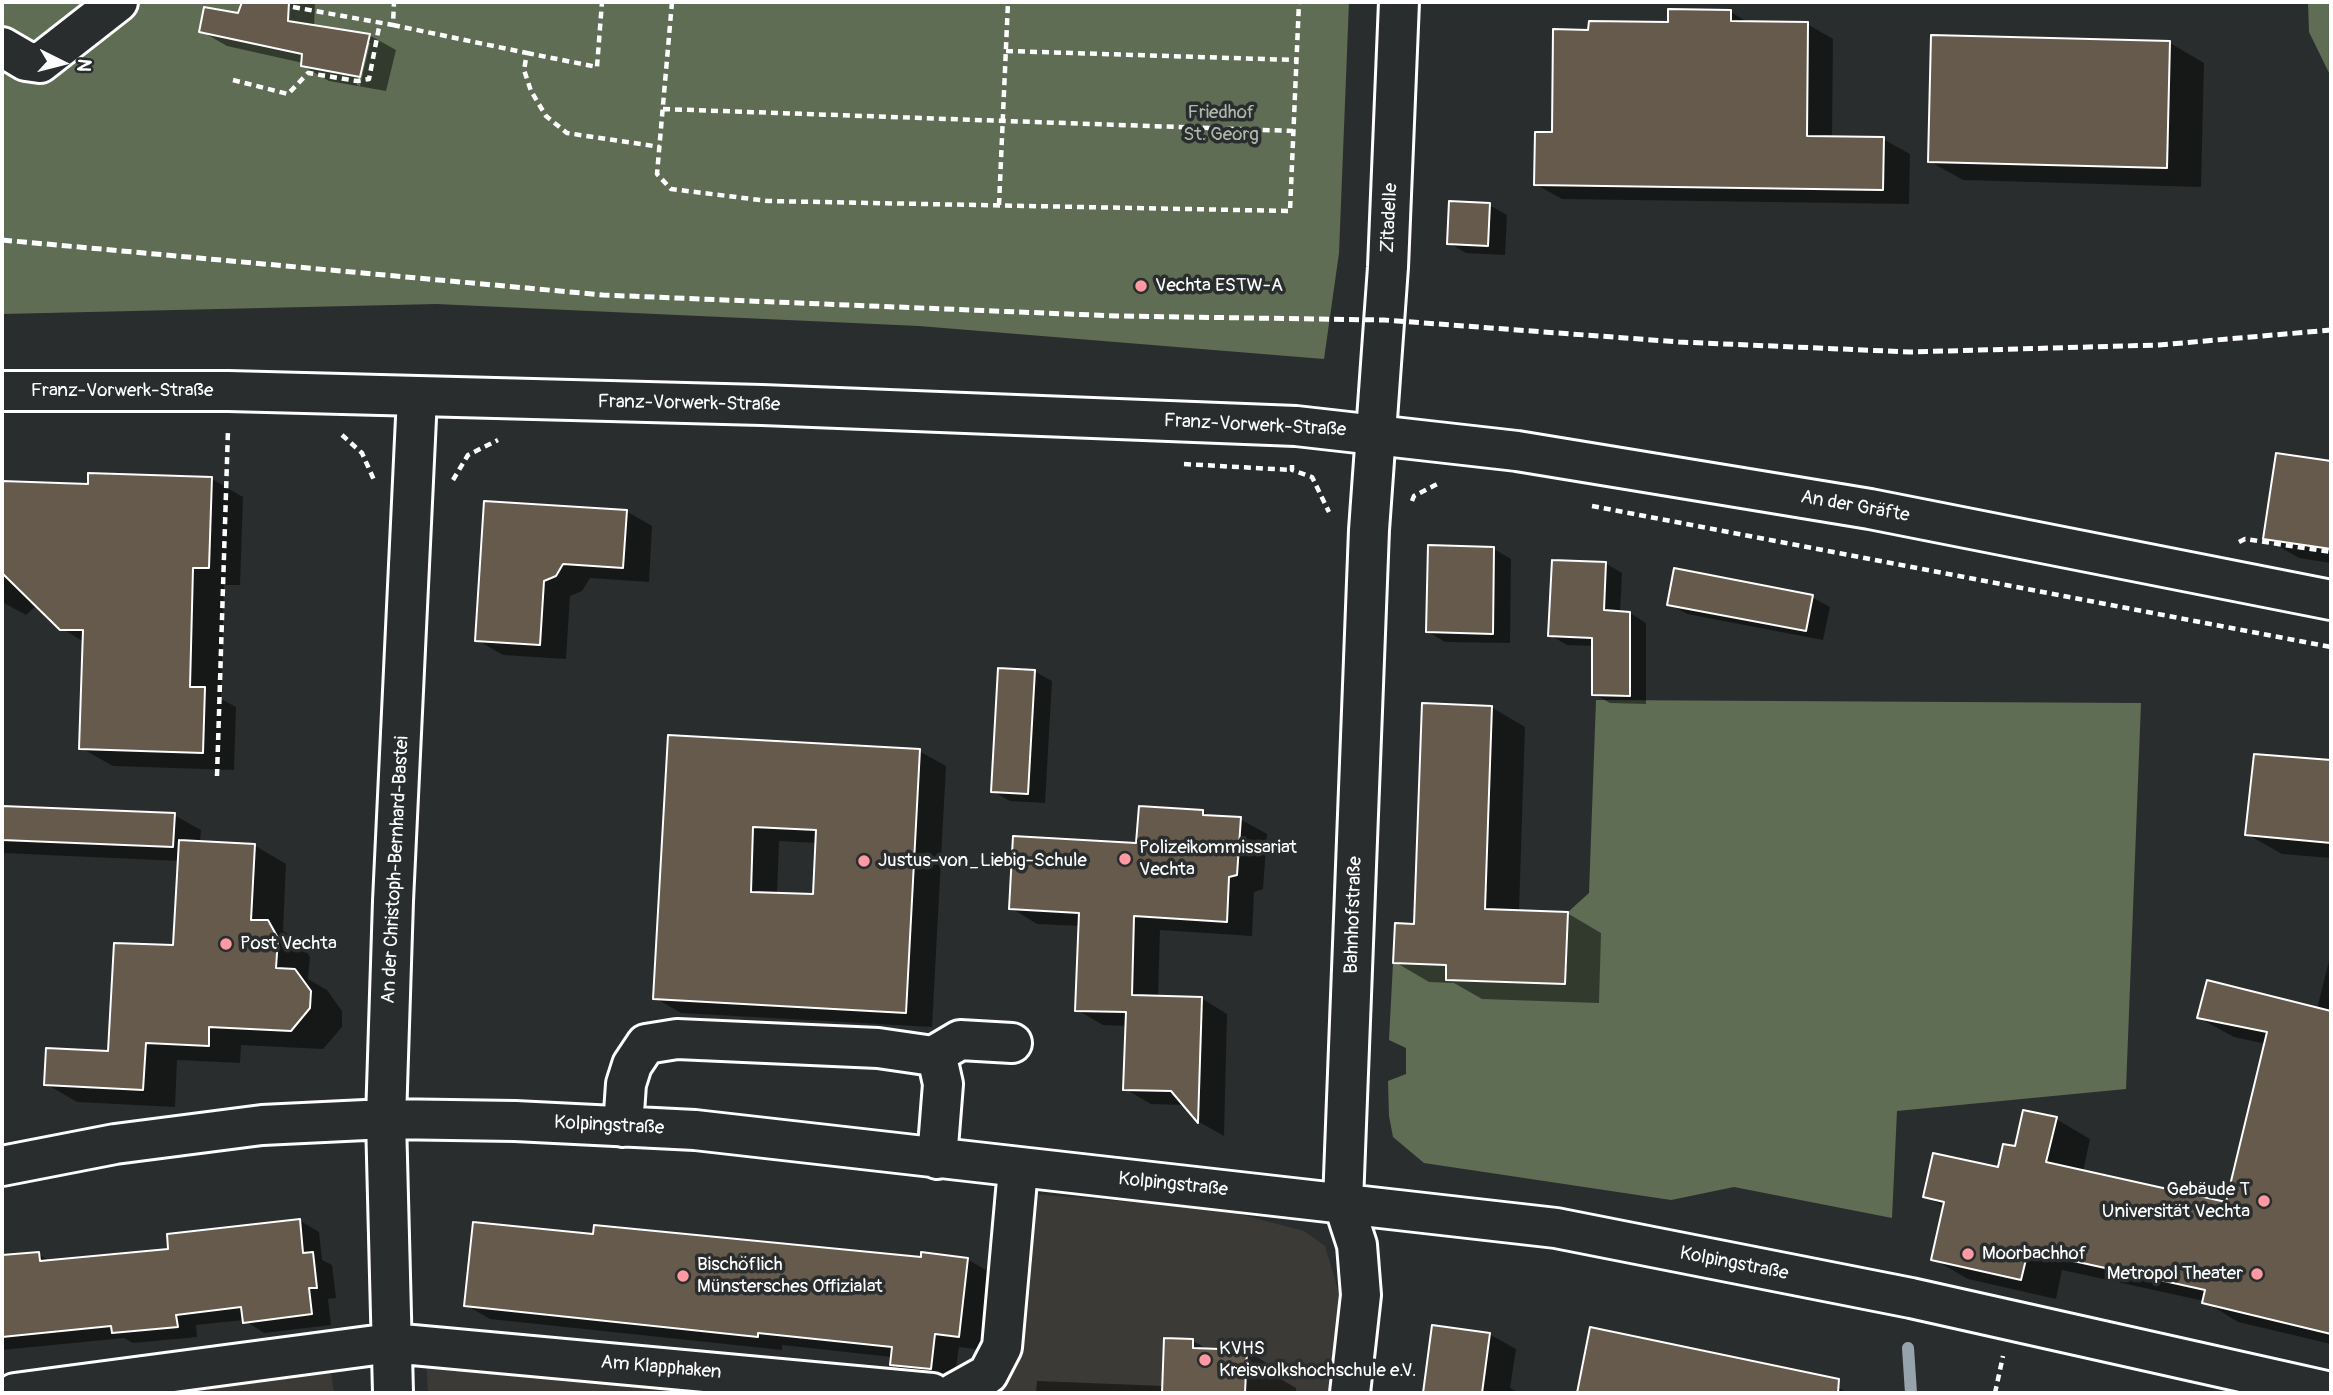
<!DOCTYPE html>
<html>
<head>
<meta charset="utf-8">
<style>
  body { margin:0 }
  #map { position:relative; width:2333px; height:1395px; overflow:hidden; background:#2a2d2e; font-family:Pangolin,sans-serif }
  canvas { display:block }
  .frame { position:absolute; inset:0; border:4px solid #fff; pointer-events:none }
  .north { position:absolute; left:28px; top:28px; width:70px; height:70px; -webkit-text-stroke:5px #2a2d2e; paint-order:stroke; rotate:96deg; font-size:19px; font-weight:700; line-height:28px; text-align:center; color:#fff }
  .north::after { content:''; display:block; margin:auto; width:24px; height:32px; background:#fff; clip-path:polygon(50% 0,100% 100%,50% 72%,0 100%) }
</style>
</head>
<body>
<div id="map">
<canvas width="2333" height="1395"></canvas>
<div class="frame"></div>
<div class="north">N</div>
</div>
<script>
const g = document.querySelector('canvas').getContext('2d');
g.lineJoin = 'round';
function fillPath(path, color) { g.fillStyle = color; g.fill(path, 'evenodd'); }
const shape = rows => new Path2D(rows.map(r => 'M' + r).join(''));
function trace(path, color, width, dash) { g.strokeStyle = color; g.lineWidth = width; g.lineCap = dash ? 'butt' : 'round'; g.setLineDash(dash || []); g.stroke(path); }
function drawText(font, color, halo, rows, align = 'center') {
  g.font = font + ' Pangolin,sans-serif'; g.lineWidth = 7; g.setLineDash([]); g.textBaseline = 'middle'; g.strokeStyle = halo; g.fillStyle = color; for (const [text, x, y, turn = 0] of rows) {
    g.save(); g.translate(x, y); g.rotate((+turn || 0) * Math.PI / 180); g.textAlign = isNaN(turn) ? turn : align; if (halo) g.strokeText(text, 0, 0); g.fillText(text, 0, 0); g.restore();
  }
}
fillPath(shape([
  [1030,1194,1220,1209,1304,1231,1325,1246,1340,1296,1328,1393,971,1393],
  [426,1359,808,1393,428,1393],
  [330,1364,334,1393,134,1393]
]), '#3c3a37');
fillPath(shape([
  [2,2,1349,2,1339,253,1324,359,919,326,436,304,2,314],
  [2308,2,2331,2,2331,77,2309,32],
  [1596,700,2141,703,2126,1089,1897,1111,1892,1218,1734,1187,1671,1200,1424,1163,1393,1137,1389,1116,1388,1081,1406,1074,1406,1048,1389,1040,1393,963,1446,965,1446,980,1565,984,1568,912,1589,893]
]), '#5f6d55');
fillPath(shape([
  [241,2,315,2,314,27,369,35,396,50,386,91,329,81,303,66,303,63,227,46,201,31,240,15],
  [366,43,370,43,360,86,357,85],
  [1731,12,1749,23,1807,24,1833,39,1832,138,1883,139,1910,154,1909,204,1562,199,1535,184,1590,32,1669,24],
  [2170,43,2204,63,2201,187,1963,180,1929,161],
  [1489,205,1507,215,1505,255,1466,253,1449,243],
  [2277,455,2331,463,2331,563,2299,558,2265,538],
  [212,479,243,497,240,585,224,585,221,699,236,707,234,770,113,766,81,748,84,642,61,628,37,605,26,615,2,602,2,482,89,486],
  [486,503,626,511,652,526,649,582,590,578,582,591,570,596,566,659,503,655,477,640],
  [1494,549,1511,559,1510,643,1445,642,1427,631],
  [1605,563,1622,573,1620,613,1630,613,1646,623,1646,704,1610,703,1594,694,1594,646,1567,645,1550,635],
  [1812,597,1830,607,1823,640,1687,614,1669,604],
  [1034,671,1052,681,1045,803,1010,801,992,791],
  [1491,707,1525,727,1519,912,1567,913,1601,933,1599,1003,1482,999,1454,983,1429,982,1395,962,1416,925],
  [669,737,919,751,946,766,932,1027,681,1013,655,998],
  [779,841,817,843,815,896,777,894],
  [2255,756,2331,762,2331,858,2282,854,2247,834],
  [2,808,174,815,201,830,200,842,254,845,286,864,283,931,300,941,310,957,308,979,327,990,342,1011,342,1027,323,1049,241,1045,240,1063,177,1060,175,1107,77,1102,46,1084,110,1053,175,947,179,861,2,853],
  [1203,812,1212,817,1240,819,1267,834,1263,889,1254,892,1252,936,1160,930,1158,997,1201,998,1227,1014,1224,1136,1199,1122,1185,1105,1151,1104,1125,1089,1127,1026,1103,1025,1077,1010,1080,926,1037,924,1011,908],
  [2331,953,2331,1344,2238,1322,2204,1301,2062,1270,2056,1299,1968,1279,1933,1259,1945,1207,1925,1196,1999,1169,2016,1148,2056,1119,2090,1139,2083,1172,2227,1204,2266,1044,2234,1037,2199,1018,2317,1009],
  [299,1220,319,1232,322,1260,332,1265,336,1298,328,1299,331,1325,264,1333,244,1320,196,1325,197,1337,133,1343,124,1338,2,1350,2,1257,38,1254,52,1262,170,1250],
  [595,1236,922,1259,967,1259,991,1273,983,1350,959,1347,954,1381,916,1378,892,1364,892,1357,782,1345,782,1350,490,1319,466,1305],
  [1434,1327,1489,1334,1516,1349,1510,1388,1519,1393,1425,1393],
  [1591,1329,1819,1377,1848,1393,1578,1393],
  [1193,1341,1209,1350,1247,1351,1272,1366,1272,1374,1296,1388,1296,1393,1036,1393,1037,1381,1164,1386]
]), '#0007');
trace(shape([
  [1908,1348,1911,1393]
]), '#97a3ac', 12);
const building = shape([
  [242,2,289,2,288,21,370,34,360,77,301,66,302,54,199,32,204,7,238,13,242,2],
  [1668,9,1731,10,1731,21,1808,22,1807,136,1884,137,1883,190,1534,185,1535,132,1552,132,1553,29,1588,30,1589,21,1668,22,1668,9],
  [1931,35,2170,41,2167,168,1928,162,1931,35],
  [1449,201,1490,203,1488,246,1447,244,1449,201],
  [2276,453,2331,461,2331,549,2263,539,2276,453],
  [88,473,212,477,209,568,193,568,190,687,205,687,203,753,79,749,83,630,60,630,2,573,2,481,88,484,88,473],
  [484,501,627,510,623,568,563,564,556,576,544,581,540,645,475,641,484,501],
  [1428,545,1494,547,1493,634,1426,632,1428,545],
  [1552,560,1606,562,1604,610,1630,612,1630,696,1592,695,1592,638,1548,636,1552,560],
  [1674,568,1813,595,1806,631,1667,605,1674,568],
  [998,668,1035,670,1028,794,991,792,998,668],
  [1422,703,1492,706,1485,909,1568,912,1565,984,1446,980,1446,965,1393,963,1395,923,1414,924,1422,703],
  [668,735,920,749,906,1013,653,999,668,735],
  [753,827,816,830,813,894,751,892,753,827],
  [2254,754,2331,760,2331,843,2245,835,2254,754],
  [2,806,175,813,173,847,2,840,2,806],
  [1139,806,1203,810,1203,815,1241,817,1237,875,1229,877,1227,922,1134,916,1132,995,1202,997,1198,1123,1171,1091,1123,1090,1126,1012,1075,1011,1079,913,1009,909,1013,836,1136,843,1139,806],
  [179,840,255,844,251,920,268,920,278,938,276,968,295,969,311,991,310,1008,291,1031,209,1027,209,1046,146,1043,143,1090,44,1085,46,1048,108,1051,114,943,173,945,179,840],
  [2207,980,2331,1011,2331,1334,2202,1303,2205,1290,2028,1251,2021,1280,1931,1260,1944,1202,1923,1197,1933,1153,1998,1167,2003,1144,2015,1146,2023,1110,2057,1117,2046,1162,2226,1202,2267,1032,2197,1018,2207,980],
  [300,1219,303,1253,313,1252,317,1288,309,1288,312,1314,243,1323,241,1307,176,1315,178,1327,112,1333,111,1326,2,1337,2,1255,39,1252,40,1261,168,1249,167,1234,300,1219],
  [473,1222,593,1234,594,1225,921,1257,921,1252,968,1258,959,1337,935,1334,931,1369,890,1365,892,1347,758,1333,758,1337,464,1306,473,1222],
  [1432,1325,1490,1333,1482,1393,1423,1393,1432,1325],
  [1590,1327,1839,1379,1838,1393,1577,1393,1590,1327],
  [1164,1338,1193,1339,1193,1348,1247,1350,1245,1393,1162,1393,1164,1338]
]);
fillPath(building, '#655a4c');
trace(building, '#fff', 2);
const minor = shape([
  [2,47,26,61,40,63,118,2],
  [933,1056,960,1040,1012,1043],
  [623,1127,626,1084,632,1065,646,1044,677,1039,878,1048,933,1056,939,1066,943,1084,937,1159],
  [2,1166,115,1144,262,1125,386,1119,515,1121,695,1130,1556,1228,1911,1298,2331,1392],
  [15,1393,391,1343,932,1393],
  [393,1393,386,1119,393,901,417,397],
  [954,1393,988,1374,1002,1347,1018,1169],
  [1350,1393,1361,1295,1357,1245,1343,1202,1369,530,1388,267,1399,2]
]);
const major = shape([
  [2,391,228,391,762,405,1296,426,1517,451,1870,509,2331,600]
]);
trace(minor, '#fff', 44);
trace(major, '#fff', 44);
trace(shape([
  [672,2,657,174,671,189,768,201,1290,211,1299,2],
  [293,7,393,25,394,2],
  [393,25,527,53,524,70,531,91,546,116,567,133,660,147],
  [1006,51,1297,60],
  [527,53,597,67,602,2],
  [233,80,288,94,308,73,357,81,369,79,380,22],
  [663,109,1293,131],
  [999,205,1008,2],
  [342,435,362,453,374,480],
  [1184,464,1292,470],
  [1292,465,1292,470,1312,477,1329,512],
  [453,480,468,455,498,440],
  [1412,501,1414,496,1439,483],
  [1592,506,2331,647],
  [2239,542,2245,539,2331,552],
  [217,776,228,430],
  [1995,1393,2003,1356]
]), '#fff', 4.5, [7, 5]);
trace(minor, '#2a2d2e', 38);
trace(major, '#2a2d2e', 38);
trace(shape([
  [2,240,603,295,1117,316,1384,320,1679,342,1910,352,2159,345,2331,330]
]), '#fff', 5, [10, 5]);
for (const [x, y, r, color] of [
  [1141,286,7,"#ff9aa2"],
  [1125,859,7,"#ff9aa2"],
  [864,861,7,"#ff9aa2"],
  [226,944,7,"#ff9aa2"],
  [2264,1201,7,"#ff9aa2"],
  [1968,1254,7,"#ff9aa2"],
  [2257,1274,7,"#ff9aa2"],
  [683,1276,7,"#ff9aa2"],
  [1205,1360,7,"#ff9aa2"]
]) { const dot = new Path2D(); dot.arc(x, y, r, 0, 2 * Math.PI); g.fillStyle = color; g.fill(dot); trace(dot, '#2a2d2e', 2.5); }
drawText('19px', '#afb6aa', '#2a2d2e', [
  ["Friedhof",1221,113],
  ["St. Georg",1221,135]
]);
drawText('19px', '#fff', '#2a2d2e', [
  ["Zitadelle",1390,218,-87],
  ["Franz-Vorwerk-Straße",122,391],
  ["Franz-Vorwerk-Straße",689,404,1],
  ["Franz-Vorwerk-Straße",1255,426,3],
  ["An der Gräfte",1855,507,10],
  ["An der Christoph-Bernhard-Bastei",396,870,-87],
  ["Bahnhofstraße",1354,915,-88],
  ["Kolpingstraße",609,1126,3],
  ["Kolpingstraße",1173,1185,6],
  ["Kolpingstraße",1734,1264,11],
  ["Am Klapphaken",661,1368,5]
]);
drawText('19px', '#fff', '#2a2d2e', [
  ["Vechta ESTW-A",1155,286],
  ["Polizeikommissariat",1139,848],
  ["Vechta",1139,870],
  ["Justus-von_Liebig-Schule",878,861],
  ["Post Vechta",240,944],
  ["Gebäude T",2250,1190,"right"],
  ["Universität Vechta",2250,1212,"right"],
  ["Moorbachhof",1982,1254],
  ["Bischöflich",697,1265],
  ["Münstersches Offizialat",697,1287],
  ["Metropol Theater",2243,1274,"right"],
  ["KVHS",1219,1349],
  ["Kreisvolkshochschule e.V.",1219,1371]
], 'left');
</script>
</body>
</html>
